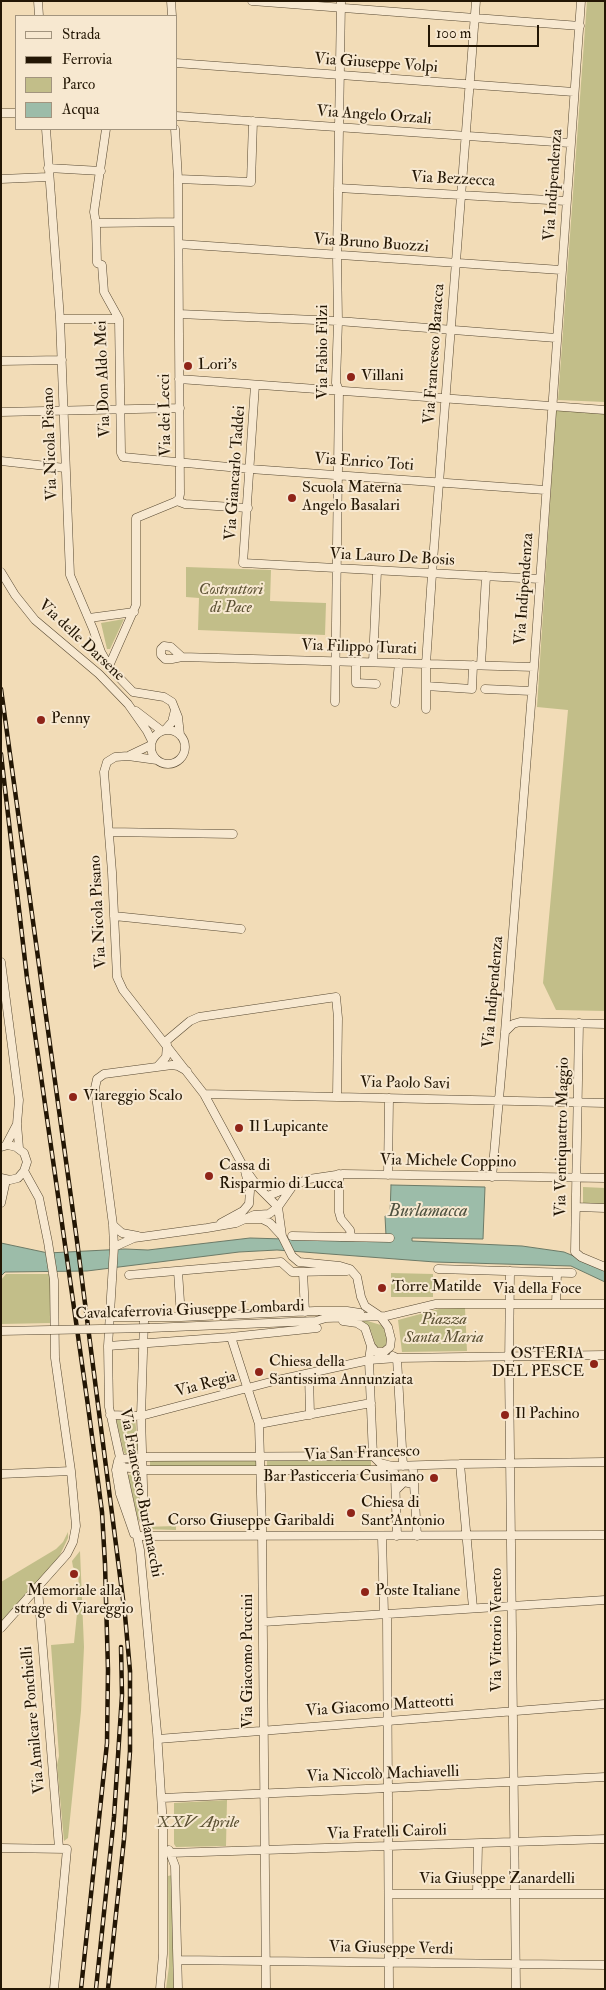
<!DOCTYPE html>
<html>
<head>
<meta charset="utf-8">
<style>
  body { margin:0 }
  #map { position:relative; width:606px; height:1990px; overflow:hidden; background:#f2dcb7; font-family:"IM FELL Double Pica",serif }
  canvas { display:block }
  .frame { position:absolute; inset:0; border:2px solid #231604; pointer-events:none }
  .legend { position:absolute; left:15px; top:15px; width:162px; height:115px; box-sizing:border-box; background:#f7e8d0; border:1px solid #a2947e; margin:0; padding:6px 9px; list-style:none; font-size:15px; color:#231604 }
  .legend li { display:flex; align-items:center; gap:10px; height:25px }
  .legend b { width:25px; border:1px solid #a2947e }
  .scale { position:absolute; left:428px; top:25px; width:111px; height:22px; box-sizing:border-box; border:2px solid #231604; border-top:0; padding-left:6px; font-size:15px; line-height:18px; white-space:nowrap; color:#231604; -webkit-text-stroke:4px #f7e8d0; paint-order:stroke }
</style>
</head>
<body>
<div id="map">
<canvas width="606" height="1990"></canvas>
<div class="frame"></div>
<ul class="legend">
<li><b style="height:6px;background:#f7e8d0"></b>Strada</li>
<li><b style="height:6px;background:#231604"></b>Ferrovia</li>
<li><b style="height:14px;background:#c2be89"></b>Parco</li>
<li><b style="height:14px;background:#9cbca9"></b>Acqua</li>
</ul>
<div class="scale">100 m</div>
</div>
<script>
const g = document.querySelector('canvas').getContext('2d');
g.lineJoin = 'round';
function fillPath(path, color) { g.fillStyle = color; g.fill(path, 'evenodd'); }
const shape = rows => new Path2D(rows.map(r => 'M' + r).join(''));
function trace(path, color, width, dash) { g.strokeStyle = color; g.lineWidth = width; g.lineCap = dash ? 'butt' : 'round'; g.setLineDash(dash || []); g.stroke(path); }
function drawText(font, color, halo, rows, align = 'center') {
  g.font = font + ' "IM FELL Double Pica",serif'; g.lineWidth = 4; g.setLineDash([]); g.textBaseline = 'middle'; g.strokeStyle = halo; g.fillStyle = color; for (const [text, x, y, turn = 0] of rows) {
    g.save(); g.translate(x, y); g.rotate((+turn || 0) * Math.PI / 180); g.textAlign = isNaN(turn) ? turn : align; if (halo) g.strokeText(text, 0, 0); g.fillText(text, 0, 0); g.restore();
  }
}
fillPath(shape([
  [587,1,605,1,605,402,558,400],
  [556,410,605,414,605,1011,556,1010,543,983,568,710,537,707],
  [186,567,271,570,270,601,326,603,325,635,198,630,199,598,186,597],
  [124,619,110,649,107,649,101,623],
  [583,1187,605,1188,605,1204,583,1204],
  [391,1273,433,1274,433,1297,391,1297],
  [6,1274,52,1274,52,1323,1,1324,1,1280],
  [465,1308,467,1351,402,1352,398,1320,439,1309],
  [364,1320,381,1325,384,1329,387,1339,386,1347,376,1347,371,1331,363,1322],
  [116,1419,135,1419,139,1454,128,1455,124,1453],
  [257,1459,257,1466,150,1468,150,1461],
  [371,1459,371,1466,267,1467,267,1460],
  [139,1473,140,1520,138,1520,128,1475],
  [176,1526,176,1530,143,1529,142,1527],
  [68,1532,68,1538,59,1557,1,1622,1,1582,56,1549,63,1542],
  [80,1551,84,1647,81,1711,68,1838,64,1841,57,1765,59,1756,51,1645,74,1643,78,1604,77,1600,79,1589,78,1572,73,1567,72,1561],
  [227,1800,226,1846,176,1847,174,1844,174,1803],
  [172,1875,175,1989,166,1989,169,1966,168,1876]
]), '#c2be89');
const water = shape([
  [391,1185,485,1187,483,1239,412,1238,412,1241,522,1246,564,1252,605,1269,605,1282,571,1266,435,1262,277,1250,239,1252,87,1271,5,1272,1,1276,1,1243,48,1253,125,1249,148,1250,250,1238,353,1241,386,1236,385,1216,390,1215,391,1185]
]);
fillPath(water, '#9cbca9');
trace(water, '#6c7a67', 1);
const minor = shape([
  [38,1,39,16],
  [171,1,172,16],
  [252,1,580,26],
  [176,63,574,92],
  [1,113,16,113],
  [176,116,570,143],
  [46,129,60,319,70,575,93,629,101,652,110,668,133,692,164,697,172,702,178,717,180,735],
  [106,129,94,212,96,223,97,263,102,265,104,292,119,319,121,453,123,457,250,469,545,490],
  [48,168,101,171],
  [1,179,48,177],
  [178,179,251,182,253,121],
  [338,188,566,201],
  [96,223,178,222],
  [179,244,561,270],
  [179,314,338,321,556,338],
  [60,319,119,319],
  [1,361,62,360],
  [179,379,605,410],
  [255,385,243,563,540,579],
  [1,412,180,408],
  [1,461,65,468],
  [177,501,185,504,248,508],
  [1,572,15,595,35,620,99,674,128,704,147,731,152,741],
  [89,618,134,612],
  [182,657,171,647,164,646,161,649,161,655,165,659,172,659,182,657,534,667],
  [356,662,356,683,376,684],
  [373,662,377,571],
  [481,665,486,576],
  [109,666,136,605,136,518,175,502,179,499,180,494,178,179,175,129],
  [426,686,472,689,473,665],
  [485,689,531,691],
  [335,702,339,390,336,383,338,321,337,256,341,1],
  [395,703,399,663],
  [426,709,426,664,432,574,476,1],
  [136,711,162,731],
  '151 747a17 17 0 1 1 34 0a17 17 0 1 1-34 0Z',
  [165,730,172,722,175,710],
  [130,755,151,745],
  [157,760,128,756,115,757,107,762,104,772,112,872,117,977,123,990,204,1094,243,1166,258,1187,278,1207,282,1236],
  [109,832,233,834],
  [114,916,241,929],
  [1,962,19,1100,17,1124,19,1148],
  [579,1023,575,1252,581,1257,605,1267],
  [505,1032,513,1024,520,1022,605,1024],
  [165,1042,190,1021,199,1017,336,997,338,1018,337,1097],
  [158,1066,166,1057,167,1045],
  [204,1094,605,1103],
  [6,1145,17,1124],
  [1,1147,8,1145,16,1147,24,1153,27,1162,24,1171,18,1178,10,1180,1,1178],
  [339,1174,339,1212,341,1219,350,1230,351,1237],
  [388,1175,389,1098],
  [492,1177,505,1032,534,667,581,1],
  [268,1196,309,1179,343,1174,605,1178],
  [1,1203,6,1180],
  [577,1207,605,1208],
  [247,1219,262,1219,270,1223,282,1236,292,1256,299,1262,340,1266,350,1269,357,1277,361,1297,365,1306,380,1316,388,1327,391,1339,390,1347,384,1352,376,1352,371,1346,365,1328,357,1323,343,1321],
  [221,1223,243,1211,249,1204,250,1191,245,1171],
  [113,1225,122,1233,138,1236],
  [292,1236,390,1238],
  [114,1247,134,1238,207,1228,236,1223,254,1215,269,1214,278,1207,292,1187],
  [438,1269,572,1273],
  [178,1271,181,1317],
  [510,1271,509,1367,516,1989],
  [303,1272,305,1312],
  [129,1275,281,1262,292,1272,347,1271],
  [556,1304,557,1273],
  [111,1317,181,1317,315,1311,347,1311,360,1313],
  [144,1321,141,1416,144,1520],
  [150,1328,316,1321,326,1318,386,1316,436,1304,605,1304],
  [231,1337,259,1424,262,1529,266,1989],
  [108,1346,231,1337,317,1328],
  [371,1346,369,1360,373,1456,380,1463,392,1466,395,1475,397,1536],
  [393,1356,397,1358,403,1466],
  [309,1374,310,1415],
  [110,1415,141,1416,278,1380,369,1360,397,1358,605,1355],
  [259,1424,371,1403],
  [119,1459,144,1457,373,1456],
  [118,1461,116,1470,120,1494,134,1534],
  [460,1464,473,1608],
  [413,1466,417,1536],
  [121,1467,149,1470,385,1470,392,1466,460,1464,605,1462],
  [1,1474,71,1471],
  [397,1489,404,1482,413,1484],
  [138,1536,605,1535],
  [382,1537,384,1614],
  [38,1589,59,1848],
  [387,1614,389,1989],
  [263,1622,605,1600],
  [1,1628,67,1554,73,1542,76,1526,71,1471,55,1358,54,1280,48,1242,39,1198,24,1171],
  [158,1739,605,1704],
  [162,1798,389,1788,605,1777],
  [1,1848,67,1849,54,1989],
  [169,1850,175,1866,178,1989],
  [170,1853,605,1839],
  [389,1894,605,1894],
  [477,1894,478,1844],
  [178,1960,605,1965],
  [160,1989,163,1954,163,1826,157,1732,140,1550,109,1407,108,1346,114,1247,113,1225,95,1088,97,1079,104,1074,172,1065,178,1066,187,1071]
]);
trace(minor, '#574831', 9);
trace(minor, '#f7e8d0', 8);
const rail = shape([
  [1,689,77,1241,125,1615,130,1671,130,1751,124,1839,108,1989],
  [1,754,27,978,88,1406,102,1512,105,1564,108,1670,107,1743,81,1989],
  [96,1989,114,1817,122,1695,121,1647]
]);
trace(rail, '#231604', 4.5);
trace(rail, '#f7e8d0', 2.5, [8]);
const minorBridge = shape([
  [1,1331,150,1328]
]);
trace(minorBridge, '#574831', 9, []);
trace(minorBridge, '#f7e8d0', 8);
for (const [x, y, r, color] of [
  [188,366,5,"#8f2418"],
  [351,377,5,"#8f2418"],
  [292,498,5,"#8f2418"],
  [41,720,5,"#8f2418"],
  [73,1097,5,"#8f2418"],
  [239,1128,5,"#8f2418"],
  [209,1176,5,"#8f2418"],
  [382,1288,5,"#8f2418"],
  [594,1364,5,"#8f2418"],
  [259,1372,5,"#8f2418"],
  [505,1415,5,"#8f2418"],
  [434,1478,5,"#8f2418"],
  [351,1513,5,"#8f2418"],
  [74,1574,5,"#8f2418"],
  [365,1592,5,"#8f2418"]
]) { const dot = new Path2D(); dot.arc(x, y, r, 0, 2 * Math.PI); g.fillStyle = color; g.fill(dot); trace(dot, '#f7e8d0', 2); }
drawText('16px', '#231604', '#f7e8d0', [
  ["Via Giuseppe Volpi",376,64,4],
  ["Via Angelo Orzali",374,116,4],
  ["Via Bezzecca",453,180,3],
  ["Via Indipendenza",554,185,-86],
  ["Via Bruno Buozzi",371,244,4],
  ["Via Fabio Filzi",324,352,-90],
  ["Via Francesco Baracca",435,354,-86],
  ["Via Don Aldo Mei",104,379,-92],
  ["Via dei Lecci",166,415,-91],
  ["Via Nicola Pisano",51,444,-92],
  ["Via Enrico Toti",364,463,4],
  ["Via Giancarlo Taddei",236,473,-86],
  ["Via Lauro De Bosis",392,558,3],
  ["Via Indipendenza",525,589,-86],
  ["Via delle Darsene",81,641,43],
  ["Via Filippo Turati",359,648,2],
  ["Via Nicola Pisano",99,912,-93],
  ["Via Indipendenza",494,992,-85],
  ["Via Paolo Savi",405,1084,1],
  ["Via Ventiquattro Maggio",563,1137,-89],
  ["Via Michele Coppino",448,1162,1],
  ["Via della Foce",537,1290],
  ["Cavalcaferrovia Giuseppe Lombardi",190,1311,-2],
  ["Via Regia",206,1385,-15],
  ["Via San Francesco",362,1454,-2],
  ["Via Francesco Burlamacchi",140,1493,79],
  ["Corso Giuseppe Garibaldi",251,1522],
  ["Via Vittorio Veneto",498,1630,-90],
  ["Via Giacomo Puccini",249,1661,-90],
  ["Via Giacomo Matteotti",380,1707,-4],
  ["Via Amilcare Ponchielli",34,1720,-95],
  ["Via Niccolò Machiavelli",383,1775,-2],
  ["Via Fratelli Cairoli",387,1833,-2],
  ["Via Giuseppe Zanardelli",497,1880],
  ["Via Giuseppe Verdi",391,1949,1]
]);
drawText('16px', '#231604', '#f7e8d0', [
  ["Lori's",198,366],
  ["Villani",361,377],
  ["Scuola Materna",302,489],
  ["Angelo Basalari",302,507],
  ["Penny",51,720],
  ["Viareggio Scalo",83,1097],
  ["Il Lupicante",249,1128],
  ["Cassa di",219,1167],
  ["Risparmio di Lucca",219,1185],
  ["Torre Matilde",392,1288],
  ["OSTERIA",584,1355,"right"],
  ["DEL PESCE",584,1373,"right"],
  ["Chiesa della",269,1363],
  ["Santissima Annunziata",269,1381],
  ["Il Pachino",515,1415],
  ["Bar Pasticceria Cusimano",424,1478,"right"],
  ["Chiesa di",361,1504],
  ["Sant'Antonio",361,1522],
  ["Memoriale alla",74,1592,"center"],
  ["strage di Viareggio",74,1610,"center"],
  ["Poste Italiane",375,1592]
], 'left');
drawText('italic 16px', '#5b5133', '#f7e8d0', [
  ["Costruttori",231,591],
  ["di Pace",231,609],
  ["Piazza",444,1321],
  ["Santa Maria",444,1339],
  ["XXV Aprile",198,1824]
]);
drawText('italic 18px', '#4d503e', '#f7e8d0', [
  ["Burlamacca",428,1212]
]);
</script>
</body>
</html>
